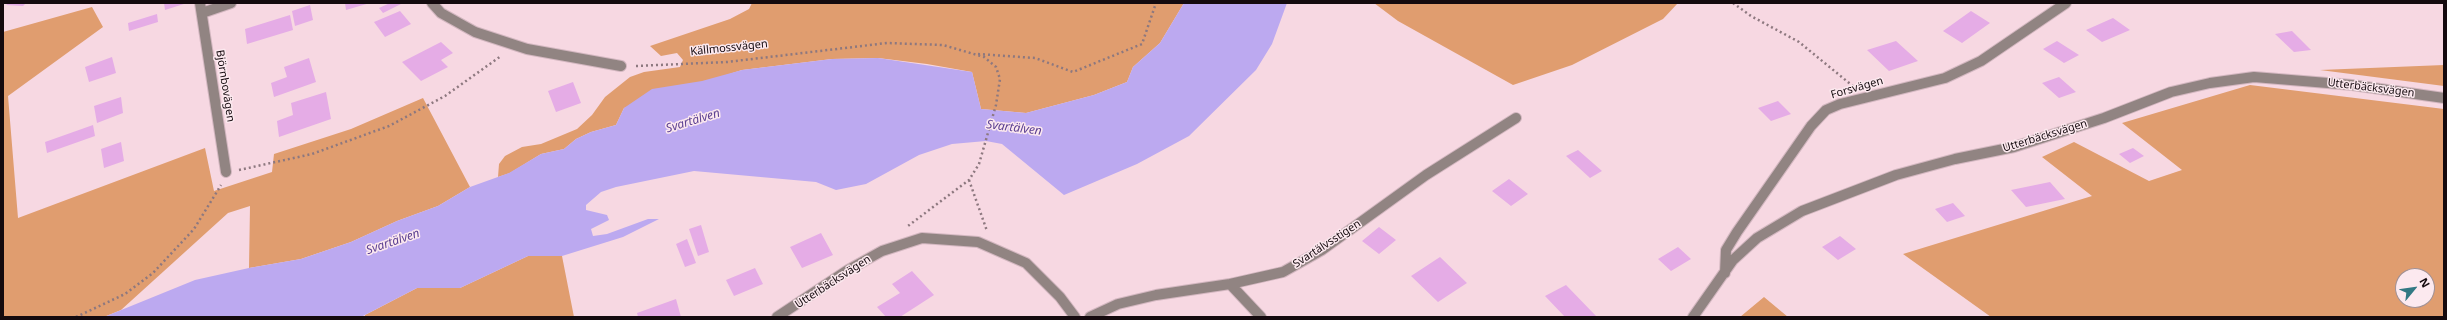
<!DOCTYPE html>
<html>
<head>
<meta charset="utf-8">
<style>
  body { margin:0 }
  #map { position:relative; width:2447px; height:320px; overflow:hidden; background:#f7d8e2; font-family:"Noto Sans",sans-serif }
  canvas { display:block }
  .frame { position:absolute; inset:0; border:4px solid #140a0e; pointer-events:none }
  .north { position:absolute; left:2395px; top:268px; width:40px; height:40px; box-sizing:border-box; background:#fce9ef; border:1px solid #9f9095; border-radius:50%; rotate:61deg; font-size:11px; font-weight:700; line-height:16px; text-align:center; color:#140a0e }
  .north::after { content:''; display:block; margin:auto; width:14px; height:18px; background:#327983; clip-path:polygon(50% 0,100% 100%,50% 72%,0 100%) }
</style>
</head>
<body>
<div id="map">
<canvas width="2447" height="320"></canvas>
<div class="frame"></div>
<div class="north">N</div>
</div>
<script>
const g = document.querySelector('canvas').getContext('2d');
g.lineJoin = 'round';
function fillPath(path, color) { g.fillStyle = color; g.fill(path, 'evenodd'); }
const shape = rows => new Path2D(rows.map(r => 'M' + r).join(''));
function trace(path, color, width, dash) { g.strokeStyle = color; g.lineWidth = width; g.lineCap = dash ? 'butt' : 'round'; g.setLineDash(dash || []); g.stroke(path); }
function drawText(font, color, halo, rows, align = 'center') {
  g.font = font + ' "Noto Sans",sans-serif'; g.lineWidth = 3; g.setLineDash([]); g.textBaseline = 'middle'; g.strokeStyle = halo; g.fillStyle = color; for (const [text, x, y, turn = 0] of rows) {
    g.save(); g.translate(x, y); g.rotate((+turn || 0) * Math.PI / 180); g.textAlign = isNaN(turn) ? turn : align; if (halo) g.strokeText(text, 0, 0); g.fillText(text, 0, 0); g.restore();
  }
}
fillPath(shape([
  [752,3,1184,3,1160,43,1133,67,1127,82,1094,95,1026,113,981,109,972,72,927,64,878,58,832,59,742,70,624,108,616,125,591,132,576,139,564,149,541,154,510,173,498,177,499,164,505,156,522,147,541,144,577,129,592,115,605,97,630,77,644,72,680,67,683,60,677,53,661,56,650,46,730,19,749,9],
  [1374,3,1678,3,1663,19,1572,65,1513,85,1398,21],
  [92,7,103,27,8,96,18,218,205,148,214,191,272,172,274,154,351,129,423,98,470,187,438,206,397,221,351,242,301,259,249,268,250,206,228,213,121,310,104,317,3,317,3,32],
  [2444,65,2444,86,2320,70],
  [2250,85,2444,109,2444,317,1991,317,1903,254,2092,196,2042,157,2074,142,2149,181,2182,170,2122,123],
  [2403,276,2427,276,2427,300,2403,300],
  [528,256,562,256,574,317,365,317,365,315,417,288,460,288],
  [1764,297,1788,317,1740,317]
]), '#e09d6f');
fillPath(shape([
  [1184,3,1287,3,1272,44,1256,70,1189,136,1137,164,1064,195,1002,144,986,141,952,144,919,155,866,184,836,190,816,182,694,171,616,187,601,192,586,205,586,210,607,215,609,220,591,229,593,236,607,234,648,219,659,219,623,237,562,256,528,256,460,288,417,288,361,317,104,317,195,280,249,268,301,259,351,242,397,221,438,206,470,187,509,173,541,154,564,149,576,139,591,132,616,125,624,108,652,89,702,81,742,70,832,59,878,58,972,72,981,109,1026,113,1094,95,1127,82,1133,67,1160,43]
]), '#bca9f0');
fillPath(shape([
  [9,3,26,3,23,6,6,5],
  [164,3,187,3,165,10],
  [345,3,370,3,346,10],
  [390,3,401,4,383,13,379,8],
  [310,5,313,20,295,26,292,11],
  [400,11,411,24,385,37,374,22],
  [1971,11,1990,23,1962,43,1943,31],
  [157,14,158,22,129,31,128,23],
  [290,15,293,30,247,44,245,29],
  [2113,18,2130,30,2102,42,2086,30],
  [2292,31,2311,50,2294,52,2275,34],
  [1896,41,1918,61,1889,71,1867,50],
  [2057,41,2079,55,2064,63,2043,49],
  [441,42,453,53,441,60,448,67,421,81,402,62],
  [112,57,116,73,89,82,85,67],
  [309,58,316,82,274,97,271,83,287,77,284,67],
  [2059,77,2076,92,2059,98,2042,83],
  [573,82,581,103,556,112,548,91],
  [326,92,331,119,279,137,277,121,293,115,291,103],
  [121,97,123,113,97,123,94,106],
  [1778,101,1791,114,1771,121,1758,108],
  [93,125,95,136,47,153,45,142],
  [121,142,124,161,104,168,101,149],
  [2133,148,2144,156,2130,163,2119,154],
  [1578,150,1602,171,1590,178,1566,156],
  [1509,179,1528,194,1511,206,1492,191],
  [2050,182,2065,199,2026,207,2011,190],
  [1953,203,1965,216,1947,222,1935,209],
  [701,225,709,252,698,256,689,229],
  [1379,227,1396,240,1379,254,1362,241],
  [821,233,833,255,802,268,790,247],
  [1840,236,1856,249,1838,260,1822,247],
  [687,239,696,263,685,267,676,244],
  [1678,247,1691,259,1671,271,1658,259],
  [1440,257,1467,283,1438,302,1411,276],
  [755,268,763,284,734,296,726,280],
  [912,271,934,295,900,317,886,317,877,307,900,293,892,284],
  [1566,285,1597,317,1565,317,1545,296],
  [676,299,681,317,638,317,637,313]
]), '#e5ace6');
const minor = shape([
  [200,3,226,172],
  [432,3,441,13,475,32,527,49,621,66],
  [202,13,231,3],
  [1725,273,1726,250,1737,232,1811,126,1826,110,1840,104,1945,78,1981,61,2066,3],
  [1230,284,1261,317],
  [777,317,848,270,882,251,922,238,978,242,1026,263,1060,297,1075,317],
  [1090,317,1118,304,1156,295,1230,284,1283,272,1322,250,1426,175,1516,118],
  [1693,317,1733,260,1757,238,1802,211,1896,175,1955,159,2014,147,2104,118,2171,92,2210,83,2254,77,2352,85,2444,98]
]);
trace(minor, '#d3b7c0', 12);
trace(shape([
  [1733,3,1751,16,1799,42,1854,87],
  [978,54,1035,58,1073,72,1142,44,1156,3],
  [636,66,727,62,887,43,943,45,984,57,996,67,1000,79,996,105,979,164,969,180,908,226],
  [239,170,312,154,389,126,445,96,501,56],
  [969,180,987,231],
  [76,317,125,294,153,273,194,229,221,185]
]), '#8d787f', 2.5, [2, 3]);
trace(minor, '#918482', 10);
drawText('11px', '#140a0e', '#fce9ef', [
  ["Källmossvägen",729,48,-6],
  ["Björnbovägen",225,86,81],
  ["Forsvägen",1857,88,-16],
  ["Utterbäcksvägen",2371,88,7],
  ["Utterbäcksvägen",2045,136,-17],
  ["Svartälvsstigen",1327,244,-33],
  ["Utterbäcksvägen",833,282,-33]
]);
drawText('italic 12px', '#5c4092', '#fce9ef', [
  ["Svartälven",693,121,-17],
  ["Svartälven",1014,128,7],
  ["Svartälven",393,242,-19]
]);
</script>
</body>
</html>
